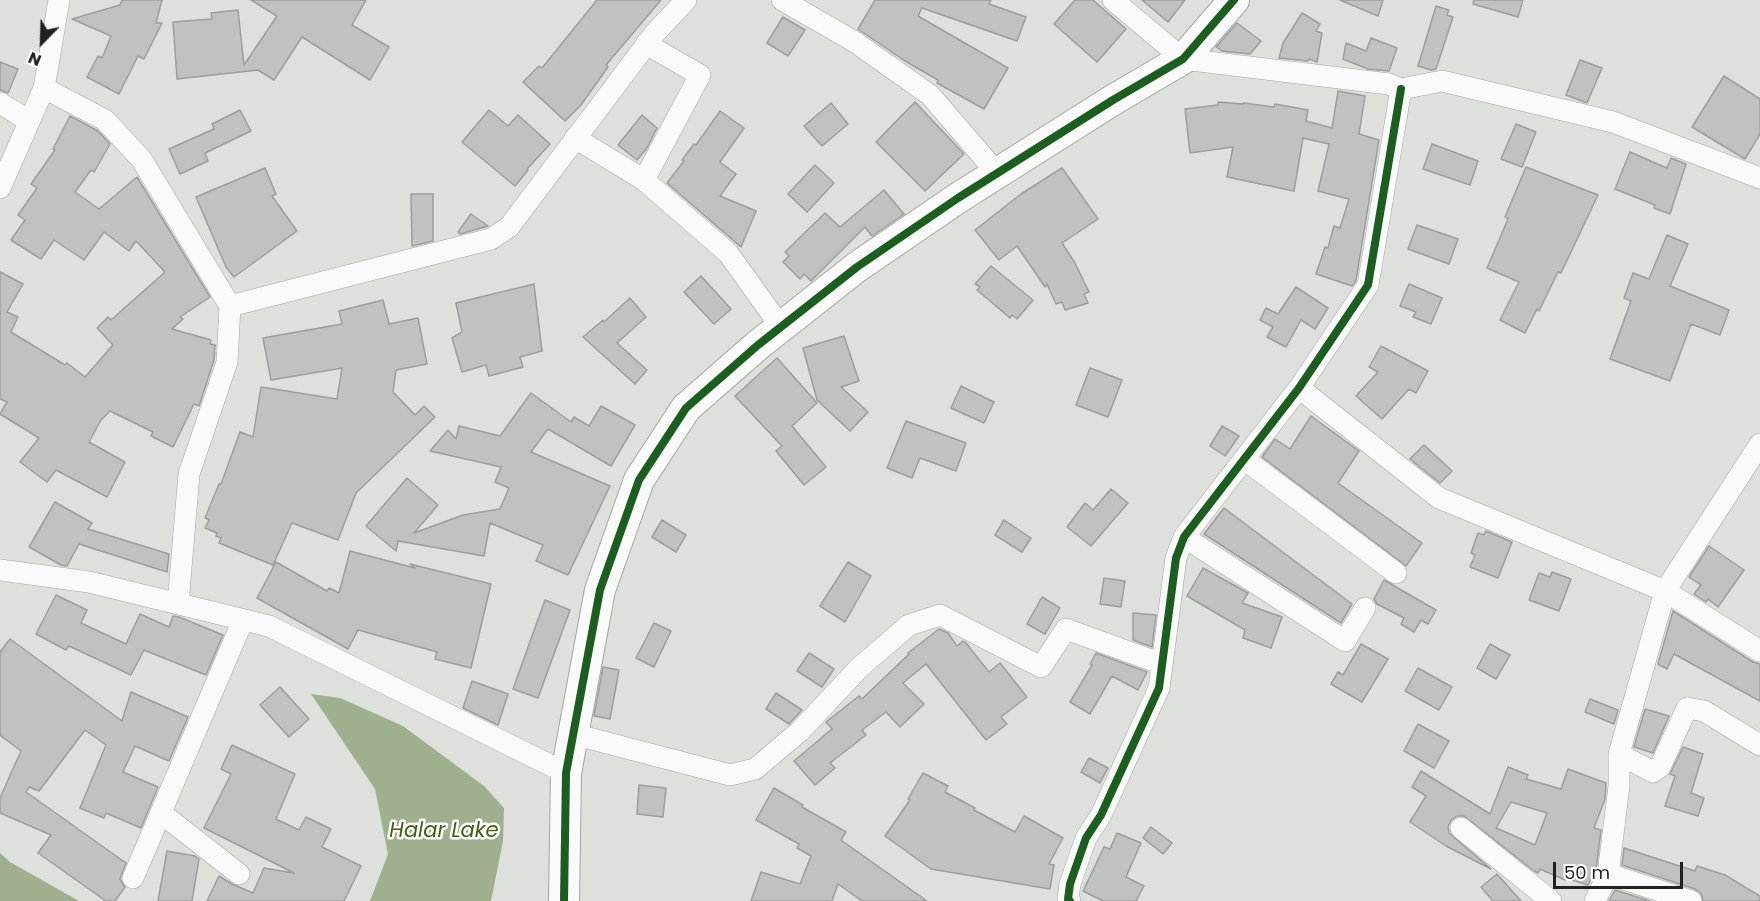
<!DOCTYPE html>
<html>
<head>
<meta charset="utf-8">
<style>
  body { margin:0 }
  #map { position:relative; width:1760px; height:901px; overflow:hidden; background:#dee0dc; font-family:Poppins,sans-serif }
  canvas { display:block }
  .north { position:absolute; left:12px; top:12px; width:60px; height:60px; -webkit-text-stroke:4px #fff; paint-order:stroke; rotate:203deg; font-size:16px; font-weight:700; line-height:24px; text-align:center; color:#21221f }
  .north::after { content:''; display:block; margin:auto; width:21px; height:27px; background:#21221f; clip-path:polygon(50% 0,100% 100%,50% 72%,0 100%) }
  .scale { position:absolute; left:1553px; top:862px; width:130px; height:27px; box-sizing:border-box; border:3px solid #21221f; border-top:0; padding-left:8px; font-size:18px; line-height:21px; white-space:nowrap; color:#21221f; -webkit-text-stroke:4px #fff; paint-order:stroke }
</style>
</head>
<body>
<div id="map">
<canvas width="1760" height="901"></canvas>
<div class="north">N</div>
<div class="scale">50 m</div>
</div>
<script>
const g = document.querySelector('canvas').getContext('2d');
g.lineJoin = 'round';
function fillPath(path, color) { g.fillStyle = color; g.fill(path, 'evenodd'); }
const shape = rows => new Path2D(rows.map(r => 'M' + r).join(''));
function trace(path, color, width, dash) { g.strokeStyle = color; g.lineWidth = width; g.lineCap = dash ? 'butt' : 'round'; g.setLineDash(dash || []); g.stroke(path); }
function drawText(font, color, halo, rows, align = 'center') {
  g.font = font + ' Poppins,sans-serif'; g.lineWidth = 5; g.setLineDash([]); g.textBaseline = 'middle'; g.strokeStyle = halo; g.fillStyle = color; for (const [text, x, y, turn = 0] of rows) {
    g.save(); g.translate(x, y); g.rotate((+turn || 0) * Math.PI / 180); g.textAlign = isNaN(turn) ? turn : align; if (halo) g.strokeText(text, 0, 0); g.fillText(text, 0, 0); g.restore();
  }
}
fillPath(shape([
  [311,694,340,698,403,726,484,786,504,808,503,841,491,901,370,901,388,854,375,789],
  [0,853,10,862,79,901,0,901]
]), '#9fb08e');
const building = shape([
  [122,0,162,0,156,23,162,23,144,59,138,56,119,94,87,77,98,56,102,58,111,36,72,19,120,5,122,0],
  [251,0,366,0,352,25,389,47,370,80,302,37,274,80,258,70,177,79,173,22,212,19,211,13,238,10,244,65,277,16,251,0],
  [597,0,661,0,606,65,608,67,581,105,565,121,523,82,539,66,542,68,597,0],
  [875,0,991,0,989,4,1026,17,1017,41,922,8,918,16,1008,68,984,109,937,83,938,80,905,61,858,29,875,0],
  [1075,0,1093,0,1126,29,1097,62,1054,24,1075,0],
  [1142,0,1185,0,1168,22,1142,0],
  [1340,0,1383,0,1378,16,1340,0],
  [1474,0,1523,0,1518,17,1473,4,1474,0],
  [1436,6,1449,10,1447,15,1453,17,1436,69,1431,70,1418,66,1436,6],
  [1302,13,1320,24,1316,31,1322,33,1317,62,1309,59,1308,61,1279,58,1283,43,1302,13],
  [783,17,805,30,788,56,767,43,783,17],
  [1237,23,1261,41,1250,54,1222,51,1216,47,1237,23],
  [1371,38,1397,48,1389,71,1368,69,1343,59,1346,43,1366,51,1371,38],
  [1580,60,1602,68,1587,103,1566,95,1580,60],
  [0,62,18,69,8,93,0,90,0,62],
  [1724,76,1760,99,1760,134,1745,159,1692,127,1724,76],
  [1338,91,1365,96,1359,134,1379,140,1356,280,1352,286,1316,274,1325,247,1328,248,1334,226,1340,228,1349,199,1318,191,1329,144,1303,138,1294,191,1227,177,1233,147,1190,153,1185,109,1218,105,1218,102,1243,104,1243,103,1274,107,1275,104,1308,110,1306,121,1332,128,1338,91],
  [915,102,964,154,925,191,876,142,915,102],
  [831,103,848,124,822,146,804,126,831,103],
  [240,110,251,131,205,153,208,161,180,174,169,149,214,129,212,124,240,110],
  [489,110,508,126,518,115,550,144,527,169,528,170,515,186,462,142,489,110],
  [720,111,744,128,720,162,736,174,720,196,756,211,741,247,667,183,684,161,682,160,694,144,696,145,720,111],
  [642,115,657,128,647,148,637,160,618,145,642,115],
  [70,116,98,131,110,144,94,172,91,170,75,192,99,209,137,177,210,297,180,317,183,319,172,329,211,340,210,344,215,345,214,360,199,406,194,404,173,447,151,436,153,432,110,411,101,420,89,442,125,462,107,497,56,470,47,482,20,462,39,438,0,414,7,402,0,399,0,272,23,284,7,312,18,317,11,332,65,365,67,363,85,377,113,345,97,328,108,317,111,320,165,272,136,241,129,251,104,232,84,260,54,240,41,259,11,240,25,220,18,215,37,188,31,184,55,150,53,149,70,116],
  [1516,124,1536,132,1522,167,1501,159,1516,124],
  [1432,144,1478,161,1470,185,1423,169,1432,144],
  [1630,152,1667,168,1671,158,1686,164,1670,214,1654,208,1655,205,1615,189,1630,152],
  [815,165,834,183,807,212,788,194,815,165],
  [1526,167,1598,195,1561,273,1558,272,1539,311,1537,309,1525,333,1500,320,1519,282,1487,268,1508,219,1505,217,1526,167],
  [265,168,276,194,272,196,297,231,234,277,226,267,196,197,265,168],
  [1062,168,1098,219,1062,243,1075,263,1089,292,1084,294,1088,303,1065,310,1062,302,1056,304,1047,284,1045,287,1017,246,999,260,975,230,1021,194,1062,168],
  [884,190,904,214,872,236,865,227,811,281,804,274,800,279,783,262,789,256,785,252,825,213,840,227,884,190],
  [411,194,433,194,433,241,412,246,411,194],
  [471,214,488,226,460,234,458,232,471,214],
  [1417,225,1458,239,1449,264,1408,249,1417,225],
  [1667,235,1688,244,1670,286,1729,310,1720,335,1691,324,1670,381,1610,359,1631,301,1624,298,1633,273,1649,279,1667,235],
  [991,266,1033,300,1017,319,1012,315,1010,318,977,290,980,287,975,284,991,266],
  [701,276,731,309,714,324,684,292,701,276],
  [534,284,542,351,520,357,523,367,489,376,486,365,462,372,452,338,462,332,456,303,534,284],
  [1409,284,1442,298,1431,324,1413,317,1416,312,1400,306,1409,284],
  [1296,287,1328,308,1315,329,1301,320,1286,347,1267,337,1273,327,1260,320,1266,308,1278,314,1296,287],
  [630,298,646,317,617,343,647,370,635,384,583,337,603,320,604,322,630,298],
  [383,300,389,324,418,318,427,364,396,370,393,392,415,415,424,406,435,417,356,493,338,540,292,523,273,565,219,543,221,538,216,536,217,533,205,528,209,520,205,518,219,484,221,484,240,432,253,437,261,387,337,399,342,368,271,380,263,338,342,324,339,311,383,300],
  [844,336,859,381,841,387,868,412,850,431,817,400,803,348,844,336],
  [1381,346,1428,371,1416,393,1409,389,1382,419,1356,396,1378,372,1369,367,1381,346],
  [777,358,817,403,792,426,826,467,804,485,776,451,782,446,735,396,777,358],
  [1090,368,1122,380,1108,417,1076,405,1090,368],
  [961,386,994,402,984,423,951,408,961,386],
  [531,393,571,422,574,417,589,426,601,406,635,425,611,466,548,429,531,452,610,486,568,575,536,561,543,545,490,523,484,556,398,541,396,551,366,526,407,478,438,505,414,533,463,515,500,509,509,488,495,482,501,467,430,451,448,430,456,439,459,426,500,436,531,393],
  [1311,416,1359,451,1338,483,1422,543,1406,566,1262,457,1275,439,1290,449,1311,416],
  [906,421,966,443,956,471,920,458,912,478,887,468,906,421],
  [1222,426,1239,436,1225,456,1210,446,1222,426],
  [1424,445,1452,471,1440,483,1410,459,1424,445],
  [1111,489,1128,503,1091,546,1067,527,1085,503,1093,510,1111,489],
  [55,502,92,523,88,529,169,554,167,572,79,544,67,566,61,565,29,547,55,502],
  [1224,508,1352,604,1341,623,1204,534,1224,508],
  [662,520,686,535,676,552,652,537,662,520],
  [1004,520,1031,538,1022,552,995,535,1004,520],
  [1486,531,1512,542,1498,578,1470,567,1475,555,1471,553,1478,533,1484,535,1486,531],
  [1709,546,1744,570,1718,607,1708,599,1706,602,1694,594,1701,585,1689,577,1709,546],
  [350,551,415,568,410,564,491,584,471,668,435,659,437,652,358,630,348,649,257,598,276,562,327,591,329,588,339,593,350,551],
  [848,562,871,576,845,622,820,606,848,562],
  [1203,568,1248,593,1242,603,1282,617,1271,648,1243,638,1245,630,1187,596,1203,568],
  [1552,572,1571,579,1559,611,1529,600,1539,573,1550,577,1552,572],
  [1104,578,1125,581,1121,607,1100,604,1104,578],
  [1384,580,1436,610,1428,624,1421,620,1414,632,1401,624,1404,618,1377,604,1374,599,1384,580],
  [56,595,87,610,81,623,126,644,140,614,169,627,173,616,179,617,223,635,206,675,144,650,131,675,69,646,66,650,36,634,56,595],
  [1042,597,1060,608,1045,634,1027,624,1042,597],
  [545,600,570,610,538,698,513,689,545,600],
  [1673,611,1753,662,1760,664,1760,701,1674,654,1667,669,1658,664,1673,611],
  [1133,613,1156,615,1152,647,1133,640,1133,613],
  [654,623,671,631,654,667,636,658,654,623],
  [939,629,948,633,957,646,963,641,966,643,989,672,1000,663,1027,697,1001,717,1007,724,986,740,926,664,903,683,924,704,900,727,886,712,862,730,866,735,830,763,835,768,815,785,794,761,832,729,826,722,859,696,862,699,909,654,908,653,939,629],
  [10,639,122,721,131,692,188,717,169,761,135,746,123,772,158,787,141,828,106,813,104,818,80,808,106,745,85,730,39,791,29,787,26,792,126,863,120,879,125,887,115,901,106,901,38,853,51,835,0,813,0,798,21,751,0,735,0,652,10,639],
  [1361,644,1388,659,1362,702,1331,684,1338,672,1343,675,1361,644],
  [1490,644,1510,655,1496,679,1477,668,1490,644],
  [809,653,834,669,822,687,797,671,809,653],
  [1096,653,1147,672,1138,690,1112,676,1090,714,1070,702,1092,665,1090,664,1096,653],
  [603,667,619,670,610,719,594,716,603,667],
  [1418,668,1452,687,1439,710,1405,691,1418,668],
  [472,681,508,694,498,725,463,708,472,681],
  [280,687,309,719,289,737,260,705,280,687],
  [776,693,802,710,789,724,766,709,776,693],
  [1590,699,1618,710,1614,724,1585,712,1590,699],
  [1645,709,1669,716,1653,753,1634,747,1645,709],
  [1418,724,1449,741,1434,768,1404,751,1418,724],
  [232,745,295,774,276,819,299,830,306,817,331,829,322,847,361,866,344,901,207,901,219,876,232,884,253,893,264,868,294,873,204,828,231,774,221,769,232,745],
  [1683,747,1703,754,1691,793,1704,798,1698,816,1665,806,1675,776,1670,774,1683,747],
  [1089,758,1108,768,1100,783,1081,772,1089,758],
  [1508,767,1528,775,1526,779,1561,789,1568,769,1606,783,1605,799,1594,828,1601,830,1596,870,1588,885,1566,878,1565,880,1540,869,1538,873,1534,871,1464,816,1457,816,1451,820,1448,827,1449,833,1491,869,1446,846,1410,822,1426,796,1412,787,1421,771,1490,814,1508,767],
  [1511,802,1547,813,1535,845,1496,828,1511,802],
  [923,773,948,786,945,792,975,808,974,810,1015,832,1024,816,1063,838,1049,864,1054,865,1050,889,931,869,885,836,910,800,908,799,923,773],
  [639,785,666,788,663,817,637,814,639,785],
  [774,788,803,805,802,807,846,832,841,840,927,901,862,901,838,884,832,901,751,901,761,872,800,884,811,856,797,848,799,844,756,820,774,788],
  [1151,827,1172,843,1163,854,1143,838,1151,827],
  [1117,833,1141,843,1126,877,1144,886,1136,901,1103,901,1083,891,1104,847,1110,849,1117,833],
  [1624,848,1695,871,1697,866,1725,875,1760,896,1760,901,1703,901,1701,893,1695,889,1622,865,1624,848],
  [167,851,195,856,199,859,192,901,158,901,167,851],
  [1497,874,1521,901,1493,901,1481,887,1497,874],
  [1615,890,1650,901,1609,901,1615,890]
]);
fillPath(building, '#c0c2bf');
trace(building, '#9c9e9b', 1.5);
const street = shape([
  [782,0,855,42,930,95,997,173],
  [1113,0,1183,59,1389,84,1401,89,1442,81,1613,122,1760,178],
  [44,88,105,120,142,160,230,306,227,362,189,474,178,604],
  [0,103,29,121],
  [575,138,644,180,728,253,781,327],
  [644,180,700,75,646,44],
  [0,188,44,88,59,0],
  [230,306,491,239,509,227,655,33,686,0],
  [1299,388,1439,498,1665,591,1760,651],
  [1244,459,1396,573],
  [1184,537,1345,641,1365,608],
  [0,570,89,582,269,626,566,773],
  [573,734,730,775,755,769,800,731,859,668,909,625,940,615,1041,667,1066,629,1162,664],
  [1619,754,1653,772,1660,767,1687,708,1704,711,1760,745],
  [161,813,239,874],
  [1461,828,1551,901],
  [1608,874,1691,901],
  [133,878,243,620],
  [1070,901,1068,899,1070,884,1086,838,1101,815,1159,688,1176,558,1184,537,1299,388,1368,285,1401,89],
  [1595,901,1608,874,1619,786,1619,754,1665,591,1760,444]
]);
const secondary = shape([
  [564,901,566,773,600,590,639,480,686,408,758,345,857,267,958,198,1113,100,1183,59,1234,0]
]);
trace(street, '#a4a5a2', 22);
trace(secondary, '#a4a5a2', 32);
trace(street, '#fafafa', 21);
trace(secondary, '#fafafa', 30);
trace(shape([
  [564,901,566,773,600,590,639,480,686,408,758,345,857,267,958,198,1113,100,1183,59,1234,0],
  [1070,901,1068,899,1070,884,1086,838,1101,815,1159,688,1176,558,1184,537,1299,388,1368,285,1401,89]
]), '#1b5e20', 8);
drawText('italic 21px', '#415f1b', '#fff', [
  ["Halar Lake",444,832]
]);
</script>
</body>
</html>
